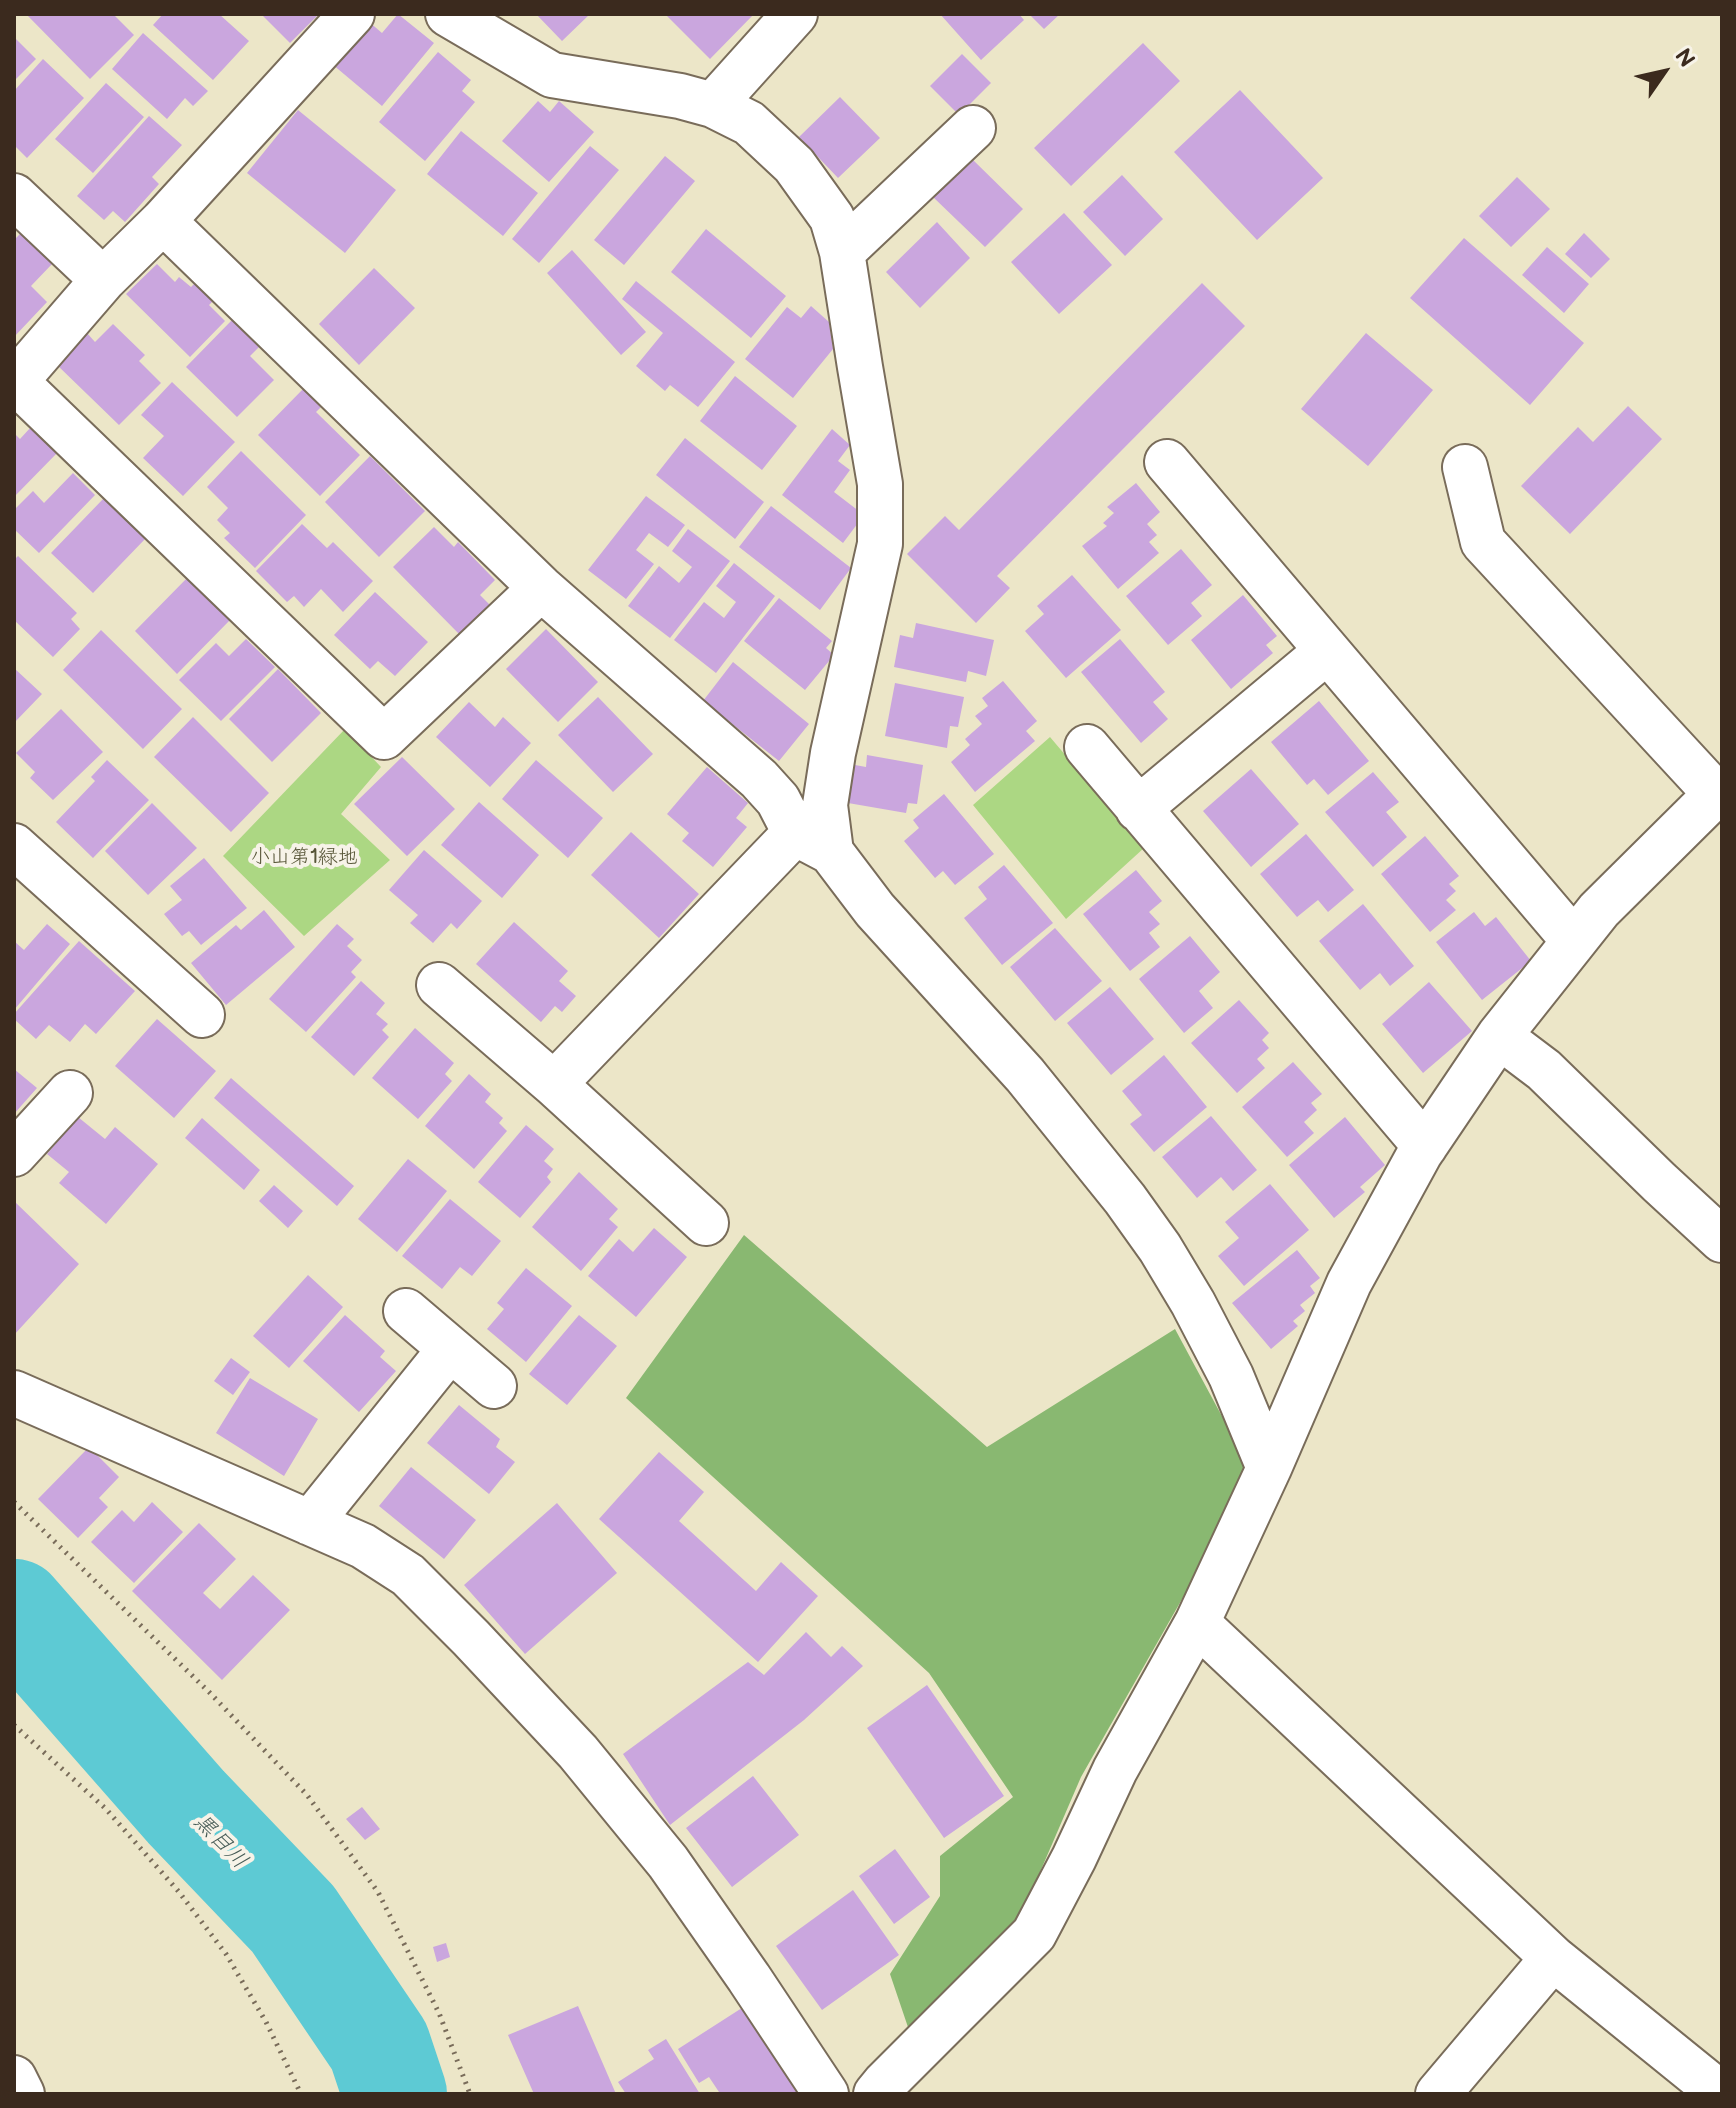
<!DOCTYPE html>
<html>
<head>
<meta charset="utf-8">
<style>
  body { margin:0 }
  #map { position:relative; width:1736px; height:2108px; overflow:hidden; background:#ece6c8; font-family:"Balsamiq Sans",sans-serif }
  canvas { display:block }
  .frame { position:absolute; inset:0; border:16px solid #3b2a1e; pointer-events:none }
  .north { position:absolute; left:1624px; top:32px; width:80px; height:80px; -webkit-text-stroke:6px #f7f3e8; paint-order:stroke; rotate:56deg; font-size:22px; font-weight:700; line-height:32px; text-align:center; color:#3b2a1e }
  .north::after { content:''; display:block; margin:auto; width:28px; height:36px; background:#3b2a1e; clip-path:polygon(50% 0,100% 100%,50% 72%,0 100%) }
</style>
</head>
<body>
<div id="map">
<canvas width="1736" height="2108"></canvas>
<div class="frame"></div>
<div class="north">N</div>
</div>
<script>
const g = document.querySelector('canvas').getContext('2d');
g.lineJoin = 'round';
function fillPath(path, color) { g.fillStyle = color; g.fill(path, 'evenodd'); }
const shape = rows => new Path2D(rows.map(r => 'M' + r).join(''));
function trace(path, color, width, dash) { g.strokeStyle = color; g.lineWidth = width; g.lineCap = dash ? 'butt' : 'round'; g.setLineDash(dash || []); g.stroke(path); }
function drawText(font, color, halo, rows, align = 'center') {
  g.font = font + ' "Balsamiq Sans","Klee One",sans-serif'; g.lineWidth = 8; g.setLineDash([]); g.textBaseline = 'middle'; g.strokeStyle = halo; g.fillStyle = color; for (const [text, x, y, turn = 0] of rows) {
    g.save(); g.translate(x, y); g.rotate((+turn || 0) * Math.PI / 180); g.textAlign = isNaN(turn) ? turn : align; if (halo) g.strokeText(text, 0, 0); g.fillText(text, 0, 0); g.restore();
  }
}
fillPath(shape([
  [345,729,381,767,341,814,390,860,304,936,223,856],
  [1050,737,1144,848,1066,919,973,805]
]), '#acd783');
fillPath(shape([
  [744,1235,987,1447,1175,1329,1253,1474,1081,1777,1018,1923,911,2036,890,1974,940,1896,940,1856,1013,1797,929,1673,626,1398]
]), '#89b871');
trace(shape([
  [14,1611,186,1807,293,1919,379,2046,395,2094]
]), '#5dcad4', 104);
fillPath(shape([
  [26,14,113,14,134,35,90,79],
  [163,14,219,14,249,41,213,80,153,25],
  [261,14,319,14,290,43],
  [398,14,434,43,382,106,332,64,368,21,382,33],
  [536,14,590,14,562,41],
  [665,14,754,14,710,59],
  [940,14,1019,14,1024,20,981,60],
  [1029,14,1060,14,1044,29],
  [143,33,208,91,193,106,185,98,167,119,112,69],
  [14,37,36,59,14,81],
  [1143,43,1180,81,1071,186,1034,148],
  [438,52,471,80,462,91,475,102,425,161,379,122],
  [962,54,991,83,959,115,930,86],
  [43,59,84,98,27,158,14,145,14,91],
  [106,83,144,117,93,173,55,139],
  [1240,90,1323,178,1257,240,1174,152],
  [840,97,880,138,838,178,799,137],
  [538,101,550,112,559,101,594,132,549,182,502,141],
  [298,110,396,190,345,253,247,173],
  [149,116,182,145,152,177,159,184,125,222,113,211,104,220,77,196],
  [461,131,538,193,503,236,427,174],
  [590,146,619,170,539,263,512,239],
  [665,156,695,181,624,265,594,240],
  [971,158,1023,209,985,247,933,197],
  [1122,175,1163,219,1125,256,1083,212],
  [1517,177,1550,209,1511,247,1479,216],
  [1064,213,1112,265,1059,314,1011,262],
  [937,222,970,258,920,308,886,272],
  [706,229,786,296,751,338,671,272],
  [21,233,53,263,31,286,47,302,14,337,14,240],
  [1584,233,1610,259,1591,278,1565,254],
  [1464,238,1584,343,1530,405,1410,298],
  [1547,247,1589,284,1564,313,1522,275],
  [572,250,646,332,621,355,547,273],
  [157,264,175,282,179,277,191,287,196,282,214,300,209,305,225,321,190,357,126,294],
  [374,268,415,308,359,365,319,324],
  [636,281,735,362,698,407,670,385,665,391,636,366,663,333,622,299],
  [1202,283,1245,326,997,576,1010,588,976,623,907,554,945,516,959,530],
  [811,306,829,322,833,349,793,398,745,359,787,307,801,318],
  [232,320,259,347,250,356,274,380,237,417,186,367],
  [113,324,145,355,139,361,161,383,119,425,56,364,87,333,95,342],
  [1366,333,1433,390,1368,466,1301,409],
  [735,376,797,426,762,470,700,421],
  [172,382,235,442,183,496,143,458,164,436,141,415],
  [304,388,322,406,316,412,360,455,320,496,258,435],
  [1628,406,1662,439,1570,534,1521,486,1578,427,1593,442],
  [31,427,58,452,14,497,14,433,20,439],
  [832,429,850,445,838,461,850,470,834,492,864,515,843,543,782,495],
  [685,438,764,502,735,539,656,475],
  [241,451,306,515,255,568,224,538,230,533,217,520,228,508,207,487],
  [370,456,425,511,379,557,325,502],
  [73,473,95,495,39,553,14,529,14,510,33,491,44,503],
  [1136,483,1160,512,1147,524,1157,535,1149,542,1159,553,1118,589,1082,546,1107,526,1103,523,1114,513,1107,507],
  [646,496,685,525,668,547,649,533,636,550,654,564,626,599,588,570],
  [104,498,146,538,93,593,51,553],
  [771,506,851,568,820,610,739,547],
  [302,524,327,548,333,542,373,581,343,612,321,589,304,607,294,596,287,602,256,571],
  [434,527,454,547,458,542,495,580,480,595,490,605,460,635,393,567],
  [688,529,730,561,670,638,628,606,659,566,679,583,692,567,672,551],
  [1181,549,1212,585,1191,603,1202,616,1168,645,1126,596],
  [18,556,77,613,71,619,80,629,53,657,14,620,14,560],
  [734,563,775,596,716,673,674,640,704,602,724,618,736,602,716,586],
  [1072,575,1121,630,1066,678,1025,631,1044,614,1037,606],
  [188,577,230,620,177,674,135,631],
  [375,592,428,642,395,676,378,661,370,669,334,635],
  [1243,595,1277,636,1266,645,1273,653,1231,689,1191,640],
  [779,598,832,641,826,648,834,655,805,690,744,641],
  [916,623,994,640,986,676,968,671,966,682,894,667,900,635,913,638],
  [546,629,598,682,558,722,506,669],
  [101,630,182,709,143,749,63,670],
  [246,639,275,667,221,721,179,680,216,643,229,656],
  [1120,639,1165,692,1153,702,1168,719,1141,743,1081,672],
  [733,662,809,724,779,761,703,701],
  [14,668,42,694,14,723],
  [278,669,321,713,272,762,229,719],
  [1003,681,1037,721,1026,731,1035,741,975,792,951,762,970,745,965,739,982,724,975,716,988,706,982,698],
  [895,683,964,697,958,727,950,726,947,748,885,736],
  [598,697,653,754,613,792,558,735],
  [1319,701,1369,761,1328,795,1314,779,1307,785,1271,742],
  [469,702,495,727,503,717,531,743,490,787,436,737],
  [61,709,103,752,53,800,30,778,35,772,16,753],
  [193,717,269,793,231,832,154,757],
  [867,755,923,765,917,804,908,803,906,813,848,803,855,765,866,767],
  [402,757,455,809,407,856,354,804],
  [107,760,149,800,93,858,56,822,95,781,91,777],
  [536,760,603,818,568,858,502,799],
  [707,767,748,803,736,818,747,827,713,867,682,841,689,833,667,814],
  [1251,769,1299,824,1251,867,1203,811],
  [1373,772,1399,802,1386,812,1407,837,1373,867,1325,812],
  [944,794,994,854,955,885,943,871,935,878,904,841,919,828,913,820],
  [479,802,539,855,502,898,441,845],
  [152,803,197,848,148,895,105,851],
  [631,832,699,894,659,938,591,875],
  [1306,834,1354,890,1328,912,1318,900,1297,917,1260,874],
  [1425,836,1459,876,1449,884,1456,891,1446,900,1456,910,1430,932,1381,874],
  [424,850,482,901,457,929,451,923,433,943,410,923,418,915,389,890],
  [204,858,247,908,201,945,189,931,182,936,164,914,182,900,170,886],
  [1004,865,1053,923,1002,965,964,918,987,899,978,887],
  [1136,870,1162,901,1149,912,1160,924,1149,933,1160,947,1130,971,1083,914],
  [1363,904,1414,966,1390,986,1380,973,1360,990,1319,941],
  [264,910,295,947,226,1005,191,963,236,925,241,930],
  [1474,912,1485,926,1496,917,1531,961,1482,1000,1436,942],
  [514,922,568,971,559,981,576,996,562,1012,555,1006,541,1022,476,964],
  [47,924,70,944,14,1010,14,941,24,950],
  [337,924,354,939,347,946,362,960,351,972,356,977,306,1032,269,999],
  [1055,928,1102,981,1055,1021,1010,967],
  [1190,936,1220,972,1199,991,1213,1008,1184,1033,1139,979],
  [79,941,135,991,96,1034,85,1024,70,1042,49,1025,36,1039,14,1019,14,1014],
  [361,981,385,1003,376,1014,388,1024,382,1030,389,1037,354,1076,311,1037],
  [1429,982,1472,1031,1423,1073,1382,1024],
  [1110,987,1154,1039,1111,1075,1067,1023],
  [1239,1000,1269,1033,1262,1040,1269,1048,1257,1059,1265,1068,1237,1093,1191,1043],
  [157,1019,216,1071,174,1118,115,1066],
  [415,1028,454,1063,445,1074,452,1081,418,1119,372,1078],
  [1164,1055,1207,1107,1154,1152,1130,1124,1142,1115,1122,1091],
  [1293,1062,1322,1094,1311,1103,1317,1110,1304,1122,1314,1133,1287,1157,1242,1107],
  [14,1069,37,1088,14,1114],
  [469,1074,491,1094,485,1102,503,1118,499,1123,507,1131,474,1169,425,1126],
  [231,1078,354,1186,337,1206,214,1098],
  [1211,1116,1257,1170,1233,1191,1221,1177,1197,1198,1162,1157],
  [78,1117,105,1139,115,1127,158,1164,106,1224,59,1183,69,1172,47,1154],
  [1345,1117,1385,1165,1360,1187,1365,1192,1334,1218,1289,1165],
  [202,1118,260,1170,244,1190,185,1138],
  [526,1125,554,1149,544,1161,553,1169,547,1177,551,1182,520,1218,478,1182],
  [408,1159,447,1191,397,1252,358,1219],
  [579,1172,618,1209,609,1219,618,1227,581,1271,532,1227],
  [1270,1184,1309,1230,1244,1286,1218,1256,1239,1238,1225,1222],
  [274,1185,303,1211,288,1228,259,1201],
  [450,1199,501,1241,472,1276,460,1267,442,1289,402,1256],
  [14,1201,79,1264,14,1335],
  [654,1228,687,1257,636,1317,588,1276,619,1239,633,1252],
  [1297,1250,1320,1278,1310,1286,1315,1293,1300,1305,1305,1311,1293,1321,1298,1326,1271,1349,1232,1303],
  [526,1268,572,1306,526,1362,487,1329,504,1309,497,1303],
  [308,1275,343,1307,289,1368,253,1336],
  [345,1315,385,1351,380,1357,396,1371,359,1412,303,1361],
  [579,1315,617,1346,567,1405,529,1374],
  [231,1358,250,1372,233,1395,214,1381],
  [250,1378,318,1419,284,1476,216,1433],
  [459,1405,500,1439,496,1447,515,1462,489,1494,427,1443],
  [89,1447,119,1477,99,1498,108,1507,78,1538,38,1499],
  [659,1452,704,1492,679,1521,756,1591,781,1562,818,1596,758,1662,599,1519],
  [411,1467,476,1520,444,1559,379,1506],
  [152,1502,183,1532,134,1583,91,1542,122,1510,134,1522],
  [557,1503,617,1573,525,1654,464,1585],
  [199,1523,236,1559,203,1593,220,1609,253,1575,290,1610,222,1680,132,1591],
  [806,1632,831,1657,842,1646,863,1666,804,1720,670,1825,623,1754,748,1662,764,1675],
  [927,1685,1004,1796,944,1838,867,1728],
  [753,1776,799,1835,732,1887,686,1828],
  [362,1807,380,1829,365,1840,346,1819],
  [895,1849,930,1897,894,1924,859,1876],
  [853,1890,899,1955,822,2010,776,1946],
  [446,1943,450,1957,437,1962,433,1947],
  [578,2006,616,2094,534,2094,508,2035],
  [745,2006,803,2094,716,2094,719,2092,709,2077,699,2083,678,2049],
  [666,2039,700,2094,626,2094,618,2082,654,2059,648,2050]
]), '#caa6de');
const minor = shape([
  [448,14,552,75,680,96,713,105,749,123,794,165,832,218,842,252,860,367,880,484,880,544,833,753,825,805,831,852,875,910,1025,1075,1125,1199,1160,1248,1193,1303,1231,1376,1269,1468],
  [713,105,795,14],
  [14,196,103,280],
  [163,221,352,14],
  [842,252,973,128],
  [16,382,384,737,541,588],
  [14,383,103,280,163,221,541,588,759,779,778,800,795,833,831,852],
  [1167,462,1574,941],
  [1465,467,1483,542,1716,794],
  [1087,747,1425,1146],
  [1138,809,1327,651],
  [14,846,202,1015],
  [439,985,554,1084,706,1223],
  [1499,1036,1544,1070,1659,1182,1722,1240],
  [554,1084,795,833],
  [14,1154,70,1093],
  [406,1311,494,1386],
  [14,1393,363,1546,408,1575,471,1638,578,1752,668,1862,749,1978,826,2094],
  [310,1523,450,1349],
  [1197,1623,1553,1958,1721,2094],
  [14,2078,22,2094],
  [876,2094,885,2083,1034,1934,1074,1858,1115,1770,1197,1623,1269,1468,1349,1283,1420,1153,1499,1036,1599,910,1722,788],
  [1438,2094,1553,1958]
]);
trace(minor, '#796c5a', 48);
trace(shape([
  [14,1502,210,1693,307,1795,378,1892,439,2013,470,2094],
  [14,1725,106,1809,179,1892,226,1954,266,2022,301,2094]
]), '#796c5a', 5, [2, 6]);
trace(minor, '#fff', 44);
drawText('20px', '#575537', '#f7f3e8', [
  ["小山第1緑地",304,858]
]);
drawText('italic 22px', '#455a55', '#f7f3e8', [
  ["黒目川",220,1842,46]
]);
</script>
</body>
</html>
